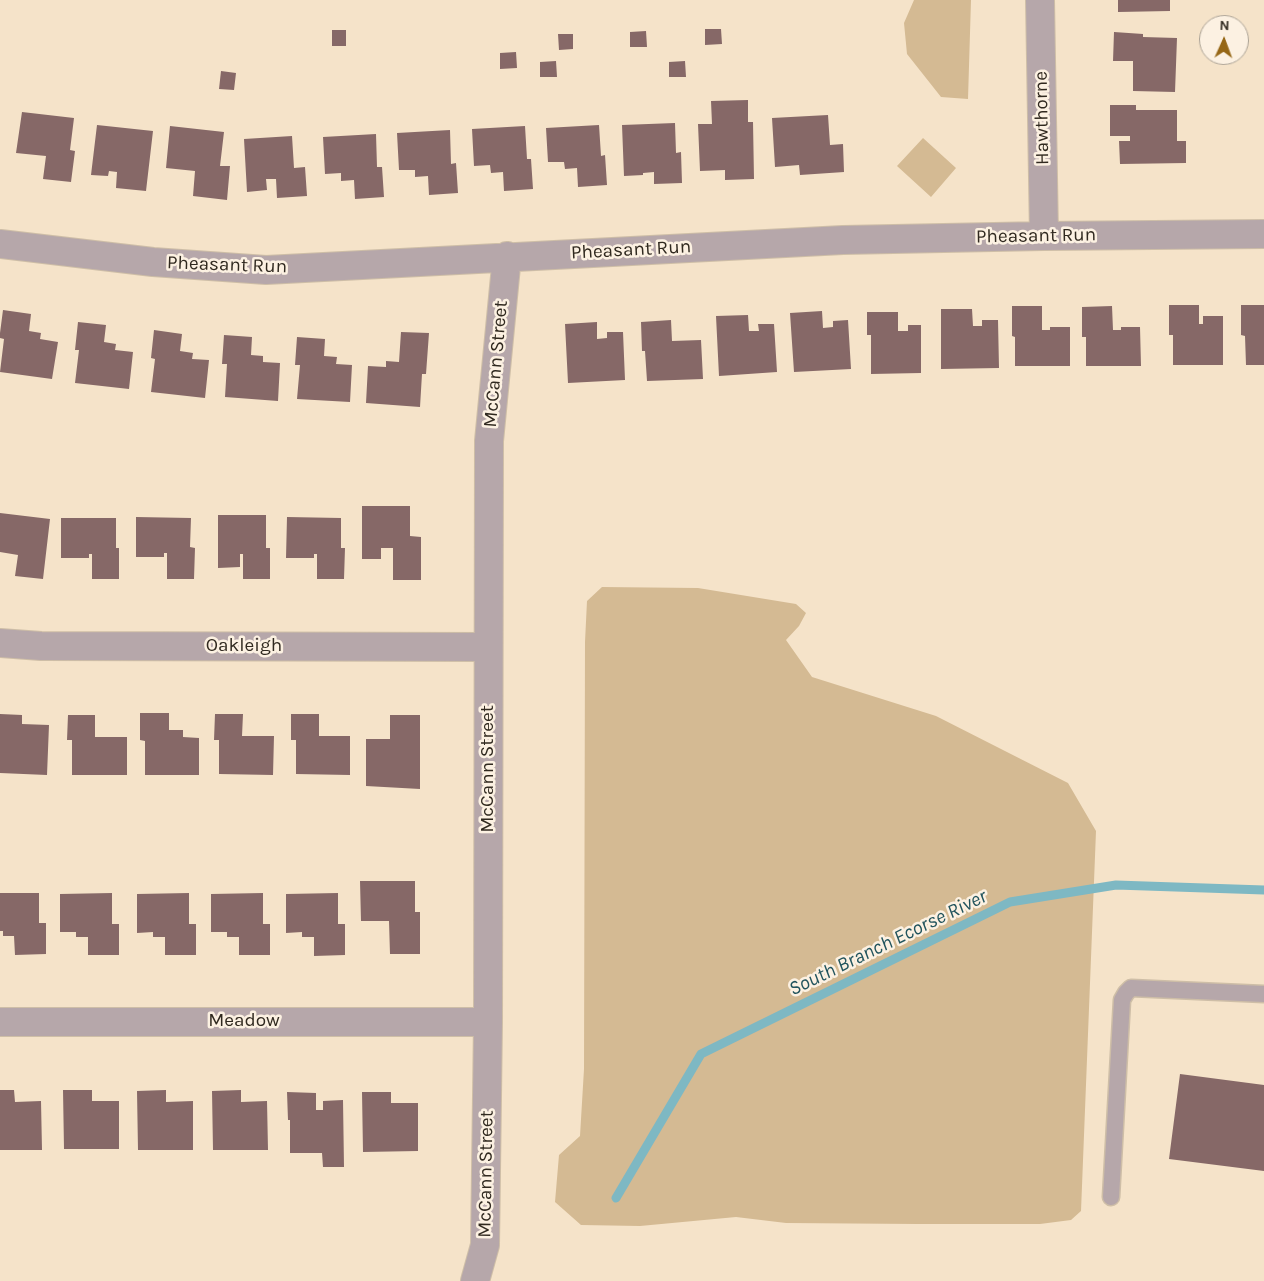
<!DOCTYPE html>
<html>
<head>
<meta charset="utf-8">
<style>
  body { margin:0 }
  #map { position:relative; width:1264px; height:1281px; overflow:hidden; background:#f5e3c9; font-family:Karla,sans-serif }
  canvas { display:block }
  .north { position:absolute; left:1199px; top:15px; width:50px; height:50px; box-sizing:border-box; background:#fcf1e2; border:1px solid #aaa194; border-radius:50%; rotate:2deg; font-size:14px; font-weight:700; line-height:20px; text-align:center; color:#30291f }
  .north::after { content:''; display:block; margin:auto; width:18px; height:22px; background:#966716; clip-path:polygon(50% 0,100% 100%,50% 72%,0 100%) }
</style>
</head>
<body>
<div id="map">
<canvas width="1264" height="1281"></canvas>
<div class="north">N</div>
</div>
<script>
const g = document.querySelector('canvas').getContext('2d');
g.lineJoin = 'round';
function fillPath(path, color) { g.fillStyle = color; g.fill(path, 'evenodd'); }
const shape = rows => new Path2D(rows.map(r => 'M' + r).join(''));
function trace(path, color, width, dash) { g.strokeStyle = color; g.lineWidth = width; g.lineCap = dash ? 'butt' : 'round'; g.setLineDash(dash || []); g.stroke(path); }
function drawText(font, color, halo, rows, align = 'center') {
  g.font = font + ' Karla,sans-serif'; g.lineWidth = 5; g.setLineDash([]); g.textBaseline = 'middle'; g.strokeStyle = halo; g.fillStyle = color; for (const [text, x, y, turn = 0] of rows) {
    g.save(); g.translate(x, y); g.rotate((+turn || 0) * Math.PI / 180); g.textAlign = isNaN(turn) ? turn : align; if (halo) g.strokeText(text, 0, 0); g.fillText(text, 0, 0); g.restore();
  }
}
fillPath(shape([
  [914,0,971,0,968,99,941,97,907,54,904,23],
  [923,138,956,168,931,197,897,166],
  [602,587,698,588,796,604,806,613,799,626,786,640,812,677,936,716,1068,783,1096,831,1081,1211,1071,1220,1040,1224,917,1224,786,1223,736,1217,640,1226,581,1225,555,1202,559,1155,580,1136,584,1069,585,642,587,601]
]), '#d4ba93');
trace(shape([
  [616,1198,701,1054,1010,902,1116,885,1264,890]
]), '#7eb8c3', 9);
fillPath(shape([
  [1118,0,1170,0,1170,11,1118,12],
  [705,29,721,29,722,44,705,45],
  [332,30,346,30,346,46,332,46],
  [646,31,647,47,630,47,630,32],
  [1114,32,1143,34,1143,37,1177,38,1175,92,1133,91,1133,61,1113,61],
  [558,34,573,34,573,49,559,50],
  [516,52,517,68,500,69,500,53],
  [556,61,557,77,540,77,540,62],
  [685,61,686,77,669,77,669,62],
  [221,71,236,73,234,90,219,89],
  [748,100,748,122,753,122,754,179,725,180,725,170,700,171,698,124,712,124,711,101],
  [1110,105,1136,105,1136,110,1177,110,1177,141,1186,141,1186,163,1120,164,1119,141,1130,141,1130,136,1110,136],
  [22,112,74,118,70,150,75,151,71,182,43,179,46,156,16,153],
  [828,115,830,145,843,144,844,172,800,175,799,165,775,167,772,118],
  [675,123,676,153,681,152,682,183,654,184,654,172,643,173,643,175,624,176,622,125],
  [97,125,153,131,146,191,116,188,117,172,109,171,108,176,91,175],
  [599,125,601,156,605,155,607,185,578,187,577,168,565,169,564,162,548,162,546,128],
  [170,126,224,132,220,166,230,166,227,200,193,196,195,171,166,168],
  [525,126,527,159,531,159,533,189,504,191,503,172,491,173,490,165,474,166,472,129],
  [450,130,451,164,456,163,458,193,429,195,428,176,415,177,415,170,399,170,397,133],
  [376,134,377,167,382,167,384,197,355,199,354,180,341,181,341,173,325,174,323,137],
  [292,136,294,168,305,167,307,196,277,198,276,179,266,179,267,190,247,192,244,139],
  [1169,305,1199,305,1199,324,1203,324,1203,316,1223,316,1223,365,1173,365,1173,335,1169,335],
  [1241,305,1264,305,1264,365,1246,365,1245,336,1241,335],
  [1012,306,1042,306,1042,330,1050,330,1050,327,1070,327,1070,366,1015,366,1015,337,1012,336],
  [1112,306,1113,330,1121,330,1121,327,1140,327,1141,366,1086,366,1086,337,1082,337,1082,307],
  [941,309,972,309,973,326,982,326,982,320,998,320,999,368,941,369],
  [3,310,31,314,29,331,41,333,40,339,58,342,52,379,0,372,4,339,0,338,0,333],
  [822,311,823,328,833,327,833,321,848,320,851,369,794,372,790,313],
  [867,312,898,312,898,331,908,331,908,325,921,325,921,373,871,374,871,335,867,335],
  [748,315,749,331,759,331,758,324,774,324,777,372,719,376,716,316],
  [671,320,672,341,701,340,703,379,647,381,645,351,642,351,641,322],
  [78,322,106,325,104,342,116,344,115,350,133,352,129,389,75,383,79,350,75,350],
  [597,322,597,339,607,338,607,332,623,332,625,380,568,383,565,324],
  [154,330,182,334,180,351,193,353,192,359,209,360,205,398,151,392,155,359,151,358],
  [401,332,429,333,426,374,422,374,420,407,366,403,368,366,386,367,386,361,399,362],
  [224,335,252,337,251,355,263,356,263,362,280,363,278,401,225,397,227,364,222,364],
  [297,337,325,339,324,356,337,357,336,364,352,365,350,402,297,399,300,365,295,365],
  [362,506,410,506,410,536,421,537,421,580,393,580,393,548,381,548,381,559,362,559],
  [0,513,50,519,43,579,15,576,18,555,0,552],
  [218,515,266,515,266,548,270,548,270,579,243,579,243,554,240,554,240,567,218,568],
  [136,517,191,518,190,547,195,548,194,579,167,579,167,553,164,553,164,557,136,557],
  [287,517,341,518,341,548,345,548,344,579,317,579,317,554,314,554,314,558,286,558],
  [61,518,116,518,116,548,119,548,119,579,92,579,92,554,89,554,89,558,61,558],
  [140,713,169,713,169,730,183,730,183,737,199,738,199,775,145,775,145,741,140,740],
  [0,714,22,715,22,724,49,725,47,775,0,773],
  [215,714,243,714,242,736,274,736,273,775,219,774,219,740,214,740],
  [291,714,319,714,319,736,350,736,350,775,296,774,296,740,291,740],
  [68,715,95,715,95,737,127,737,127,775,72,775,72,740,67,740],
  [390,715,420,715,420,789,366,786,366,739,390,739],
  [360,881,415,881,415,912,420,912,420,954,390,954,389,921,361,921],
  [0,893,39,893,39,923,46,923,46,954,15,955,14,936,3,936,3,931,0,931],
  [112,893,112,924,119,924,119,955,88,955,88,937,76,937,76,932,60,932,60,894],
  [189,893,189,924,196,924,196,955,165,955,165,937,153,937,153,932,137,933,137,894],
  [263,893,263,924,270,924,270,955,239,955,239,937,227,937,227,932,211,932,211,894],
  [338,893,338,924,345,924,345,955,314,956,314,937,302,937,302,932,286,933,286,894],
  [1180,1074,1264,1085,1264,1171,1169,1159],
  [0,1090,14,1090,15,1102,41,1101,42,1150,0,1150],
  [63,1090,92,1090,92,1101,119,1101,119,1149,64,1149],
  [166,1090,166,1102,193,1101,193,1150,138,1150,137,1091],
  [241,1090,241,1102,267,1101,268,1150,213,1150,212,1091],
  [287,1092,316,1093,316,1110,323,1110,323,1101,343,1100,344,1167,323,1167,322,1153,290,1153,290,1120,288,1120],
  [362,1092,391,1092,391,1103,418,1103,418,1151,363,1152]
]), '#866867');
const lane = shape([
  [1111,1197,1122,1000,1126,993,1131,988,1264,994]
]);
const street = shape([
  [1040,0,1044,236],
  [0,244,153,262,266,270,843,240,1044,236,1264,234],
  [0,643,41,646,488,647],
  [0,1022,488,1022],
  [475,1281,485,1245,488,1022,489,441,507,256]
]);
trace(lane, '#cebea7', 19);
trace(street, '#cebea7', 30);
trace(lane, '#b6a7aa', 16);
trace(street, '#b6a7aa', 28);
drawText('19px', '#30291f', '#fcf1e2', [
  ["Hawthorne",1042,118,-91],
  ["Pheasant Run",1036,236,-1],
  ["Pheasant Run",631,250,-3],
  ["Pheasant Run",227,265,2],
  ["McCann Street",496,364,-85],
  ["Oakleigh",244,646],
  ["McCann Street",488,769,-90],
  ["Meadow",244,1021],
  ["McCann Street",486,1174,-89]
]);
drawText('italic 20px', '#22545d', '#fcf1e2', [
  ["South Branch Ecorse River",888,943,-26]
]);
</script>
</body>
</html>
